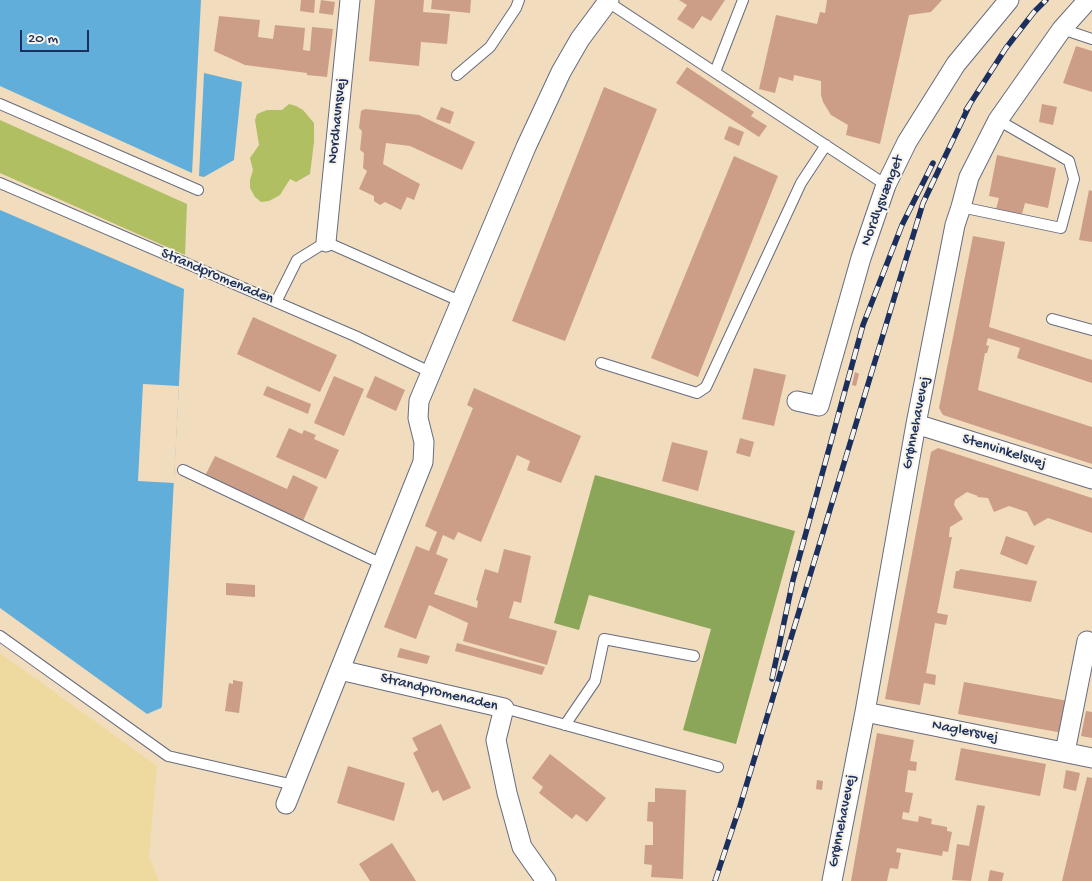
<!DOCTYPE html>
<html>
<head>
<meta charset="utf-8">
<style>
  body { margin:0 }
  #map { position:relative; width:1092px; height:881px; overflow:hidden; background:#f1dcbd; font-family:"Gochi Hand",sans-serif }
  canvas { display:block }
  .scale { position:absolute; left:20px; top:30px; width:69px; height:22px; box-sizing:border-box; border:2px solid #1b2f5e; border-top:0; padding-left:6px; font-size:15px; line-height:18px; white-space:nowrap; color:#1b2f5e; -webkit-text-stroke:4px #f7f3e8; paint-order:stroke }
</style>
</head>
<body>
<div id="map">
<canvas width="1092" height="881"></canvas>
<div class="scale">20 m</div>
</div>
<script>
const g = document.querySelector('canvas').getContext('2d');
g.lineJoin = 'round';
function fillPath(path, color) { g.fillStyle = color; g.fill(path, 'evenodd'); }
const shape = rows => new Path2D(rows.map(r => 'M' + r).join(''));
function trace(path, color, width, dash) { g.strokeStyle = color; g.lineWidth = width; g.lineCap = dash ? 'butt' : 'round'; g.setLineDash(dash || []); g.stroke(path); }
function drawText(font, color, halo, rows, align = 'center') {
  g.font = font + ' "Gochi Hand",sans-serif'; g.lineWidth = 4; g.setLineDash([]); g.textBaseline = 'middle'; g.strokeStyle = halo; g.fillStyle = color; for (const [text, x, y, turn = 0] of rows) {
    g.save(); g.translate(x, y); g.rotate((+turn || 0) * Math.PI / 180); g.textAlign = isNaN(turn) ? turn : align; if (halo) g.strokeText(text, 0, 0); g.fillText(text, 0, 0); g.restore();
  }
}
fillPath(shape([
  [289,104,296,106,303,110,314,123,314,142,310,174,296,182,290,179,280,195,269,201,261,202,255,197,250,188,250,180,253,170,250,158,259,145,255,120,257,114,267,110,282,110],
  [0,120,187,204,185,255,0,173]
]), '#afbf62');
fillPath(shape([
  [595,475,795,531,736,744,683,730,711,629,589,595,579,630,554,623]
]), '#8ba658');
fillPath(shape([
  [0,653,157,766,149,856,159,881,0,881]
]), '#eeda9e');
fillPath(shape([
  [0,0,201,0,192,173,0,86],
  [204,73,242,82,234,160,204,177,199,176],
  [0,210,184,289,162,706,161,708,147,714,0,608]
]), '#61aeda');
fillPath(shape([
  [143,384,179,386,174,483,138,481]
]), '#f1dcbd');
fillPath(shape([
  [301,0,315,0,314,13,300,11],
  [321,0,335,2,333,15,319,13],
  [375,0,424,0,423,12,450,14,447,44,421,42,419,66,369,61],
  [432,0,471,0,470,13,431,9],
  [679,0,725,0,711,21,702,16,693,29,677,19,687,5],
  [827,0,942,0,931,12,909,15,880,144,846,135,848,125,831,115,823,102,821,95,821,81,794,75,793,81,779,77,775,93,759,89,776,15,817,24,820,12,825,13],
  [219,16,260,20,258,37,273,39,275,25,305,28,303,50,310,51,312,27,333,29,327,77,307,75,307,73,245,65,214,51],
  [1076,46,1092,51,1092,92,1063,83],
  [687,67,754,112,751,116,767,126,759,137,676,83],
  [604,87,657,109,565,341,512,321],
  [1042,104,1057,107,1053,125,1039,122],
  [441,107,454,112,450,124,436,119],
  [365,109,419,115,475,142,462,170,410,146,386,143,383,164,420,184,414,200,407,197,401,210,385,202,380,205,374,201,374,196,359,189,367,171,363,168,364,153,360,150,362,131,359,128,361,111],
  [729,126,744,132,739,146,724,139],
  [997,155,1056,168,1048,208,1025,203,1022,214,996,209,999,198,989,196],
  [734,156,778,176,698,377,651,358],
  [1089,190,1092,191,1092,242,1079,240],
  [973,236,1005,242,989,327,1092,360,1092,383,1017,358,1020,348,988,338,986,345,989,346,987,353,985,353,978,390,1092,427,1092,464,943,415,939,408],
  [253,317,337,355,320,392,237,354],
  [754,368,786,375,774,426,742,419],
  [855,372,859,374,856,386,852,385],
  [334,376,364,389,344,436,314,423],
  [375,376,405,390,396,411,366,397],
  [267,386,311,404,308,414,263,395],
  [474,388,581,436,561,483,527,470,530,461,517,455,481,542,458,532,454,540,443,535,436,554,448,559,434,594,477,608,478,601,476,600,485,569,498,573,504,549,531,556,521,603,514,601,509,618,557,631,547,665,463,641,468,623,429,605,416,639,384,627,416,546,429,551,437,532,425,526,473,408,467,405],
  [289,428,302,434,304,430,316,435,314,439,339,450,326,479,276,457],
  [740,438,754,442,750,457,736,453],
  [672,442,708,451,698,491,662,481],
  [938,448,1092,498,1092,533,1048,518,1034,526,1027,512,1009,506,994,512,988,498,977,497,978,496,967,492,955,500,954,505,963,519,950,527,949,537,952,537,937,613,948,615,946,625,935,623,926,673,936,675,935,685,924,683,920,705,885,699,931,452],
  [215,456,287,489,293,475,318,487,303,521,205,476],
  [1006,536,1035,546,1027,565,1000,554],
  [960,569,1037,581,1031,602,953,588,956,571,959,571],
  [226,583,255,585,255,597,226,595],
  [457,643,545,667,542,675,455,651],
  [400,648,430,656,427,664,397,657],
  [233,680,243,682,239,713,225,711,229,683,233,684],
  [964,682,1068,701,1063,733,958,714],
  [1086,711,1092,712,1092,738,1081,736],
  [441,724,471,788,443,801,438,790,432,793,413,753,418,750,412,738],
  [877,733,914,740,910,761,917,762,916,771,908,770,905,792,913,793,909,813,903,812,902,819,918,822,919,816,932,819,931,824,947,827,947,831,952,832,948,852,943,851,942,856,897,848,896,852,901,853,898,869,890,868,887,881,851,881],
  [961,748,1046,764,1040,796,955,780],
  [550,754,606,798,587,822,576,814,572,819,539,793,543,787,532,778],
  [348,766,405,783,394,821,337,803],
  [1066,770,1080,773,1076,791,1063,788],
  [1087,777,1092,778,1092,881,1062,881],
  [817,780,823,781,822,790,816,789],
  [655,788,686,790,683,879,651,877,652,865,644,864,645,845,653,845,653,822,647,821,648,802,655,802],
  [977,805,985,806,971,881,952,880,957,844,969,846],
  [392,843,416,881,370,881,359,864],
  [990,870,1004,873,1002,881,988,881]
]), '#cc9e87');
const service = shape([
  [608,2,886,185],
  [1062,29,1092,39],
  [715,72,743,0],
  [457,75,490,47,516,8,519,0],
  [0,104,198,190],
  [0,183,355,336,432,373],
  [961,207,1061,228,1074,179,1069,161,998,120],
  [276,302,297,260,326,242,462,302],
  [1052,319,1092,330],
  [601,363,697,393,706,387,801,183,826,145],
  [183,470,382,564],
  [0,636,168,756,294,785],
  [504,708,718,767],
  [565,725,595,681,604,639,694,656]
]);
const minor = shape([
  [326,242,350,0],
  [797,401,819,406,861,258,886,185,907,142,956,64,1009,0],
  [916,424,1092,479],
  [340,670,504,708,496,740,507,793,522,847,546,881],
  [865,712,1092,758],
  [1065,752,1087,641],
  [286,804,423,462,424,442,418,418,419,401,526,147,561,72,580,39,609,0],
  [832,881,865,712,916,424,955,225,961,207,969,177,998,120,1062,29,1088,0]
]);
trace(service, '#666c7f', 12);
trace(minor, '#666c7f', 21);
trace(service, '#fff', 10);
trace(minor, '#fff', 19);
const rail = shape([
  [966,110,1006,48,1034,12,1046,0],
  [772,679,793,580,863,325,902,225,933,163],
  [715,881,740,806,923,203,970,104]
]);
trace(rail, '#1b2f5e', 5.5);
trace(rail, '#f7f3e8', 4, [11]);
drawText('15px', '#1b2f5e', '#f7f3e8', [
  ["Nordhavnsvej",338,121,-84],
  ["Nordlysvænget",883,201,-69],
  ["Strandpromenaden",217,277,23],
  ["Grønnehavevej",917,423,-79],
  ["Stenvinkelsvej",1004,452,17],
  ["Strandpromenaden",439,693,14],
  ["Naglersvej",965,732,11],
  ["Grønnehavevej",843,821,-79]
]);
</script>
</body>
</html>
